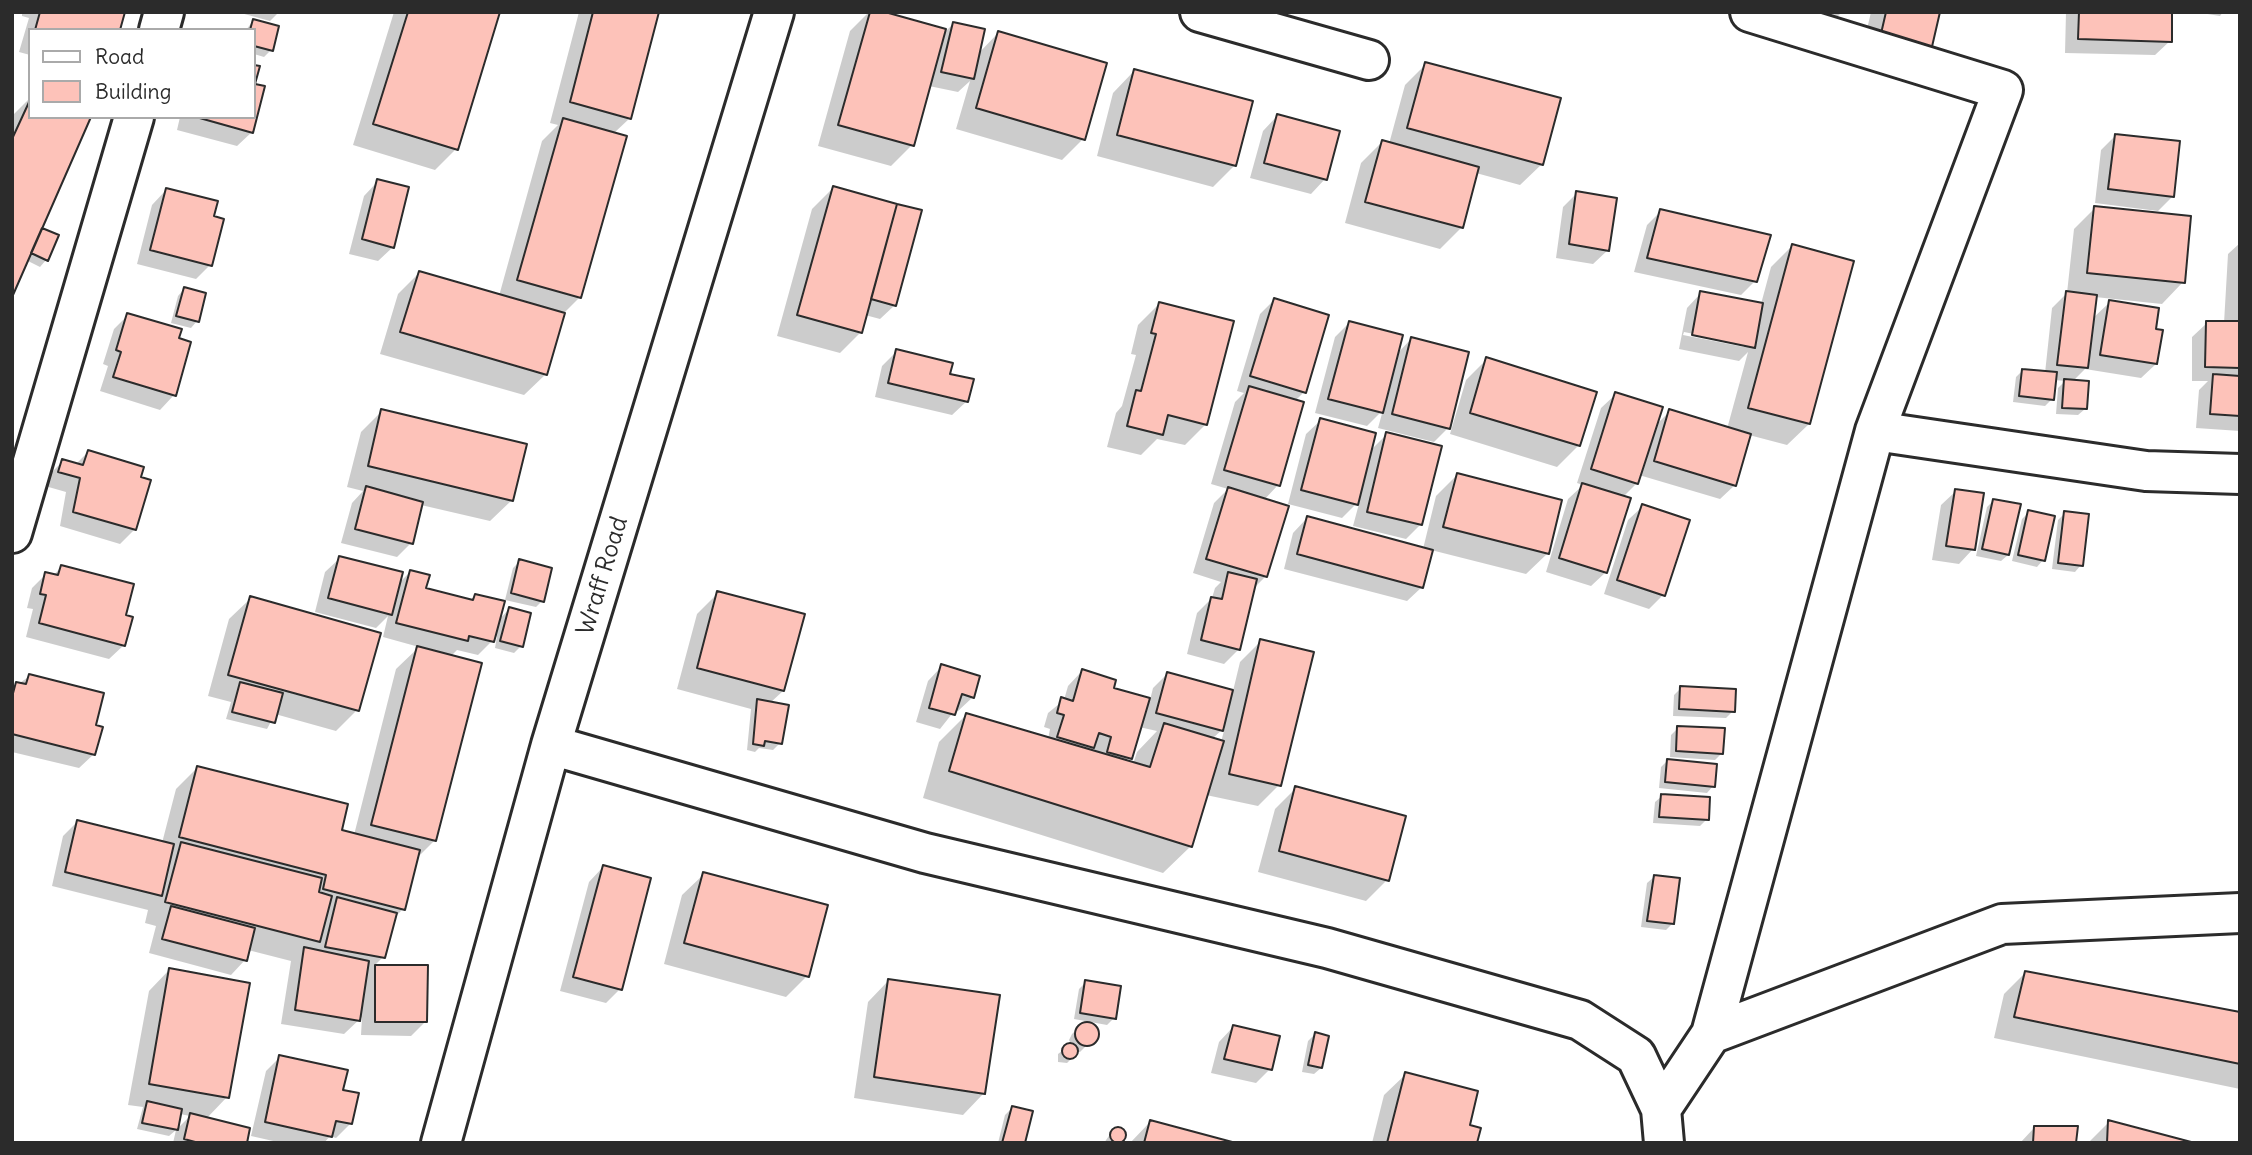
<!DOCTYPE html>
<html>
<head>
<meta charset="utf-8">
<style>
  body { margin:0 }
  #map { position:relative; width:2252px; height:1155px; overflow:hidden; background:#fff; font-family:Delius,sans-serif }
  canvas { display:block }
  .frame { position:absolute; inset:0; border:14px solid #2b2b2b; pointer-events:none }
  .legend { position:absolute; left:28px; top:28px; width:228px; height:91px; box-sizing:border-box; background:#fff; border:2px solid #aaa; margin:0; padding:9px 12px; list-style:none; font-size:21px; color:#2b2b2b }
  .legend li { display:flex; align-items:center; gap:14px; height:35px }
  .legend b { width:35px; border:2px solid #aaa }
</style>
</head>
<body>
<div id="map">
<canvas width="2252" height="1155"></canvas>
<div class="frame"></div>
<ul class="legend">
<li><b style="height:9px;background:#fff"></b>Road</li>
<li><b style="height:19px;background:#fdc2b9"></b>Building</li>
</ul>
</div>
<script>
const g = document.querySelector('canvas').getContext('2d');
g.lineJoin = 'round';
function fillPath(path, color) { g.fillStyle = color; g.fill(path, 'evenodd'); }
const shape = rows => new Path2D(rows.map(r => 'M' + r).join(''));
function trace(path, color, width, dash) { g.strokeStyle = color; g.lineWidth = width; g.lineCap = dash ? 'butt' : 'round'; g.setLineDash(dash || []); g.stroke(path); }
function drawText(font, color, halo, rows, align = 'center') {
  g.font = font + ' Delius,sans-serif'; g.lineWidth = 5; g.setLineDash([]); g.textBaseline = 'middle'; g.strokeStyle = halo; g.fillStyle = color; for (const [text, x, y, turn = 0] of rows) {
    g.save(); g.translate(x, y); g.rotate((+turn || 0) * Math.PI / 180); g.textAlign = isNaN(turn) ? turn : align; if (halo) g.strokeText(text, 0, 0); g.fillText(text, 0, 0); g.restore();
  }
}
fillPath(shape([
  [22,12,123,12,118,30,30,30,30,55,19,52,29,18,22,16],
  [237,12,279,12,270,21],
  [394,12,498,12,456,149,435,170,353,145],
  [579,12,657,12,630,118,613,134,580,297,562,315,546,374,524,395,380,354,398,294,419,273,499,296,542,141,558,125,550,123],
  [869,12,946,31,953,24,978,54,998,33,1083,139,1062,160,956,129,970,81,958,92,929,86,912,145,891,166,818,146,850,31],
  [1789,12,1842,12,1832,22],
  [1871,12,1938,12,1860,59],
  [2066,12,2170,12,2170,41,2155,55,2065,53],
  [2195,12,2223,12,2220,16],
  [253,21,271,50,264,57,254,54,254,30,246,30],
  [1426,64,1542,164,1520,185,1476,173,1461,228,1440,249,1345,223,1361,163,1382,142,1389,144,1405,85],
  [1134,71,1235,165,1213,187,1097,156,1113,93],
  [254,86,263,88,252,132,237,146,177,130,180,117,254,117],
  [30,98,40,229,46,260,40,267,26,260,12,292,12,116],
  [1277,116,1325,179,1311,194,1250,178,1263,131],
  [2115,136,2172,197,2158,211,2095,203,2101,150],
  [378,181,393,247,378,261,349,254,364,196],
  [833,188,895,305,880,319,865,315,861,332,840,353,777,336,812,209],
  [166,190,212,217,210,265,196,279,137,264,152,205],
  [1577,193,1608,250,1593,264,1556,258,1563,207],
  [2095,208,2183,282,2162,304,2095,297,2092,319,2110,302,2154,331,2156,364,2141,378,2085,369,2072,382,2085,409,2078,415,2056,414,2058,388,2065,381,2054,380,2052,399,2045,406,2013,402,2016,377,2023,370,2045,373,2052,308,2067,293,2074,229],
  [1661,211,1755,281,1741,295,1634,272,1647,225],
  [2240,243,2240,431,2196,428,2199,390,2208,381,2192,381,2192,337,2207,323,2224,323,2228,254],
  [1792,246,1809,424,1787,445,1749,435,1735,485,1720,499,1639,475,1637,483,1623,497,1606,572,1591,586,1546,572,1568,499,1583,485,1577,483,1601,408,1616,394,1655,426,1670,411,1727,429,1748,352,1739,361,1679,349,1687,308,1701,293,1761,304,1771,267],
  [1684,332,1744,344,1744,347,1683,335],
  [184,289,197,321,191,328,171,323,178,296],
  [1274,300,1304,392,1295,401,1278,485,1264,500,1266,576,1253,589,1239,649,1224,664,1187,654,1197,613,1212,598,1215,588,1221,582,1193,573,1214,503,1228,489,1211,484,1235,402,1244,393,1237,391,1260,314],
  [1159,304,1206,424,1185,445,1157,439,1141,455,1107,447,1116,413,1122,406,1136,355,1131,354,1138,325],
  [128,315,174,395,160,410,100,391,108,366,103,364,114,329],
  [1349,323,1396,355,1411,339,1451,425,1434,442,1378,428,1383,410,1367,426,1315,413,1335,337],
  [897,351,948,375,967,401,952,415,875,397,882,366],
  [1487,359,1579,445,1557,467,1450,434,1466,380],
  [382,411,512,500,490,521,421,505,411,543,397,557,341,543,352,503,363,491,347,487,361,432],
  [1321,420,1370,451,1387,434,1421,524,1406,539,1353,526,1360,500,1342,518,1288,504,1306,434],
  [88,452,138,478,135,529,120,544,60,526,66,492,45,486,49,475,63,461,75,465],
  [1457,475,1548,553,1526,574,1431,550,1422,587,1407,601,1284,569,1293,533,1307,518,1423,549,1436,496],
  [1956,491,1973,549,1959,564,1932,560,1941,505],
  [1994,500,2008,555,2001,561,1976,556,1987,507],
  [1643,506,1663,595,1649,609,1604,594,1628,520],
  [2029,512,2043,560,2037,567,2012,561,2022,519],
  [2065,513,2081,565,2075,572,2052,569,2058,520],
  [340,558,398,584,410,572,424,589,470,601,475,596,498,621,509,609,521,646,514,653,495,648,497,636,478,655,457,650,450,657,435,840,415,860,403,909,394,918,383,957,374,966,426,967,425,1022,411,1036,361,1035,362,1017,344,1034,281,1024,291,961,248,950,245,960,231,975,149,953,156,926,145,923,148,910,52,886,63,836,77,822,162,843,176,789,197,768,354,835,396,669,419,647,383,637,388,616,376,628,315,612,325,572],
  [520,561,542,601,536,607,505,600,513,568],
  [61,567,124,616,124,645,109,659,26,637,33,609,27,608,32,588,46,574,53,576],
  [718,593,783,691,770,703,780,743,773,750,759,748,755,752,747,750,751,709,677,689,697,614],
  [251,598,357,710,336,731,275,714,267,729,226,719,231,702,208,696,229,619],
  [1261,641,1279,785,1258,806,1206,795,1191,846,1163,873,923,798,939,742,966,715,1048,739,1050,729,1044,727,1048,713,1064,700,1068,686,1082,671,1112,689,1150,700,1153,688,1167,674,1233,691,1240,662],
  [1139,727,1157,731,1137,752,1133,764,1126,762],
  [1225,727,1221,742,1212,739],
  [942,666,973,697,958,711,955,710,940,729,916,722,928,681],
  [30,676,93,727,94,754,79,768,12,752,12,688],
  [1681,688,1733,711,1726,718,1673,716,1674,695],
  [1678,728,1722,753,1715,760,1670,757,1671,735],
  [1668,760,1713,786,1707,793,1659,788,1661,767],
  [1296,788,1387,880,1366,901,1258,872,1275,809],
  [1662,796,1707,819,1700,826,1653,823,1655,802],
  [603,867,620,989,606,1003,560,991,589,882],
  [704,874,807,976,786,997,664,964,682,895],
  [1654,877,1673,923,1666,930,1641,927,1647,883],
  [170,969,227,1097,206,1119,245,1143,173,1143,176,1130,169,1136,137,1129,143,1107,128,1105,149,991],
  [180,1114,190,1116,176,1130],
  [2025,973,2240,1013,2240,1089,1994,1038,2004,994],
  [889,980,984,1093,963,1115,854,1098,868,1002],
  [1086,982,1114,1018,1107,1025,1074,1019,1079,989],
  [1092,1025,1097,1035,1080,1052,1074,1051,1074,1056,1067,1063,1058,1062,1058,1054,1071,1044,1069,1040,1072,1034,1079,1027],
  [1233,1027,1270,1069,1256,1083,1211,1073,1219,1042],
  [1315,1034,1321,1068,1314,1074,1302,1072,1308,1041],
  [280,1057,341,1091,351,1123,336,1138,330,1136,324,1143,282,1143,251,1136,266,1071],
  [1406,1074,1468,1126,1476,1143,1372,1143,1384,1095],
  [1012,1108,1023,1143,998,1143,1005,1115],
  [1150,1122,1229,1143,1130,1143],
  [2109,1122,2188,1143,2088,1143],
  [2034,1128,2075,1143,2020,1143],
  [1113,1130,1123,1130,1123,1140,1104,1143]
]), '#0003');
const building = shape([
  [40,12,125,12,120,30,35,30,40,12],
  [408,12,500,12,458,150,373,124,408,12],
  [593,12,659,12,631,119,570,102,593,12],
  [870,12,885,12,946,29,914,146,838,125,870,12],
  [1886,12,1940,12,1931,51,1880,38,1886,12],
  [2079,12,2172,12,2172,42,2078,39,2079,12],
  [253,19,279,26,273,51,254,46,254,30,250,30,253,19],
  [953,22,985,29,974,79,941,72,953,22],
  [998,31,1107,63,1085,140,976,108,998,31],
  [1425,62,1561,98,1543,165,1407,128,1425,62],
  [254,65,260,66,255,84,265,86,253,133,196,117,254,117,254,65],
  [1134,69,1253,101,1236,166,1117,135,1134,69],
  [30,100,30,117,91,117,13,295,12,139,30,100],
  [1277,114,1340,131,1327,180,1264,163,1277,114],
  [563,118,627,136,581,298,517,280,563,118],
  [2115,134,2180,141,2174,197,2108,189,2115,134],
  [1382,140,1479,167,1463,228,1365,202,1382,140],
  [377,179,409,187,394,248,362,239,377,179],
  [833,186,897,204,862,333,797,315,833,186],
  [166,188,218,201,214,216,224,219,212,266,150,250,166,188],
  [1576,191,1617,198,1609,251,1569,244,1576,191],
  [897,204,922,210,896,306,871,299,897,204],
  [2094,206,2191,216,2185,283,2087,273,2094,206],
  [1660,209,1771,235,1757,282,1647,258,1660,209],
  [42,228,59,235,48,261,31,253,42,228],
  [1792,244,1854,261,1810,424,1748,408,1792,244],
  [419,271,565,313,547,375,400,332,419,271],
  [184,287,206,293,199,322,176,316,184,287],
  [1700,291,1763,303,1755,348,1692,335,1700,291],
  [2066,291,2097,295,2088,368,2057,365,2066,291],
  [1274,298,1329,315,1306,393,1250,376,1274,298],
  [2109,300,2159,308,2156,329,2163,330,2157,364,2100,355,2109,300],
  [1159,302,1234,321,1207,425,1168,415,1163,435,1127,426,1136,390,1141,391,1156,334,1151,333,1159,302],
  [127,313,182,329,179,338,191,342,176,396,113,377,121,352,116,350,127,313],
  [1349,321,1403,335,1383,413,1328,399,1349,321],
  [2206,321,2240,321,2240,368,2205,367,2206,321],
  [1411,337,1469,352,1450,429,1392,414,1411,337],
  [896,349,953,363,950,374,974,379,968,402,888,383,896,349],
  [1486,357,1597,392,1580,446,1470,413,1486,357],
  [2022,369,2057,372,2054,400,2019,396,2022,369],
  [2213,374,2240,376,2240,416,2210,414,2213,374],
  [2064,379,2089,381,2087,409,2062,408,2064,379],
  [1249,386,1304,402,1280,486,1224,470,1249,386],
  [1615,392,1663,407,1638,484,1591,469,1615,392],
  [381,409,527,444,513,501,368,466,381,409],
  [1669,409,1751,434,1736,486,1654,461,1669,409],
  [1320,418,1376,433,1358,505,1301,490,1320,418],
  [1386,432,1442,446,1422,525,1367,512,1386,432],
  [88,450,144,467,141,477,151,480,136,530,73,512,80,478,58,472,62,459,83,465,88,450],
  [1457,473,1562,500,1549,554,1443,527,1457,473],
  [1582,483,1631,498,1607,573,1559,558,1582,483],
  [366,486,423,502,413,544,355,529,366,486],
  [1228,487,1289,506,1267,577,1206,559,1228,487],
  [1955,489,1984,493,1975,550,1946,546,1955,489],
  [1993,499,2021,504,2009,555,1982,549,1993,499],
  [1642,504,1690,520,1665,596,1617,580,1642,504],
  [2028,510,2055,516,2045,561,2018,555,2028,510],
  [2064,511,2089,514,2083,566,2058,563,2064,511],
  [1307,516,1433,550,1423,588,1297,554,1307,516],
  [339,556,403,572,392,615,328,598,339,556],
  [519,559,552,568,544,602,511,593,519,559],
  [61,565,134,584,126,615,133,617,125,646,39,623,46,595,40,594,45,572,58,575,61,565],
  [410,570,430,575,426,588,473,600,475,594,505,601,494,642,469,636,468,641,396,623,410,570],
  [1228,572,1257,579,1240,650,1201,640,1211,597,1222,599,1228,572],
  [717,591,805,614,784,691,697,668,717,591],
  [250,596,381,633,359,711,228,675,250,596],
  [509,607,531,613,523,647,500,641,509,607],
  [1260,639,1314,652,1281,786,1229,774,1260,639],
  [417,646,482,663,436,841,371,825,417,646],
  [941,664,980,676,974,698,962,694,955,715,929,708,941,664],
  [1082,669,1116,680,1114,688,1150,698,1132,759,1107,752,1111,737,1099,733,1094,748,1057,737,1064,715,1057,713,1061,697,1073,701,1082,669],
  [1167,672,1233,690,1223,731,1156,713,1167,672],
  [29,674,104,693,96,725,103,727,95,755,12,734,12,697,16,682,26,684,29,674],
  [240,682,283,693,275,723,232,712,240,682],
  [1680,686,1736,689,1735,712,1679,709,1680,686],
  [757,699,789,705,782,744,765,741,764,746,753,744,757,699],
  [966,713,1150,767,1164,723,1224,741,1192,847,949,771,966,713],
  [1677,726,1725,728,1723,754,1676,751,1677,726],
  [1667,759,1717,764,1715,787,1665,782,1667,759],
  [197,766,348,804,342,830,420,850,405,910,323,889,326,875,179,837,197,766],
  [1295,786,1406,816,1389,881,1279,851,1295,786],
  [1661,794,1710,797,1709,820,1659,817,1661,794],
  [77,820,174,844,162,896,65,872,77,820],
  [181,842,322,878,319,892,332,896,320,942,165,902,181,842],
  [603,865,651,878,622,990,573,977,603,865],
  [703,872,828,905,809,977,684,943,703,872],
  [1654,875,1680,878,1674,924,1647,921,1654,875],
  [337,897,397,913,385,958,325,947,337,897],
  [171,906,255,928,247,961,162,939,171,906],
  [304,947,369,961,360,1021,295,1010,304,947],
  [375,965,428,965,427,1022,375,1022,375,965],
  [169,968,250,983,229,1098,149,1084,169,968],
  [2025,971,2240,1012,2240,1064,2014,1017,2025,971],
  [888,979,1000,995,985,1094,874,1077,888,979],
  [1085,980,1121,986,1116,1019,1080,1013,1085,980],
  '1075 1034a12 12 0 1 1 24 0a12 12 0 1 1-24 0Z',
  [1233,1025,1280,1036,1272,1070,1224,1059,1233,1025],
  [1315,1032,1329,1036,1322,1068,1308,1065,1315,1032],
  '1062 1051a8 8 0 1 1 16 0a8 8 0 1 1-16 0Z',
  [279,1055,348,1070,343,1090,359,1093,352,1124,336,1121,332,1137,265,1122,279,1055],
  [1405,1072,1478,1091,1470,1125,1481,1128,1477,1143,1387,1143,1405,1072],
  [147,1101,182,1109,178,1130,142,1123,147,1101],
  [1012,1106,1033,1111,1025,1143,1002,1143,1012,1106],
  [190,1113,250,1128,247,1143,199,1143,184,1139,190,1113],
  [1150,1120,1236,1143,1144,1143,1150,1120],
  [2108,1120,2195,1143,2107,1143,2108,1120],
  [2034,1126,2078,1126,2076,1143,2033,1143,2034,1126],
  '1110 1135a8 8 0 1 1 16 0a8 8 0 1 1-16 0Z'
]);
fillPath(building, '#fdc2b9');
trace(building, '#2b2b2b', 2);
const street = shape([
  [1200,12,1369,60],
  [159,30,164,12],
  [1875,431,2146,471,2240,474],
  [12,533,134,117],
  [551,745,925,853,1327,948,1580,1020,1636,1056,1661,1109,1664,1143],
  [1711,1034,2002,924,2240,913],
  [1661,1109,1711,1034,1875,431,2003,90,1750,12],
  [441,1143,551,745,774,12]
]);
trace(street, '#2b2b2b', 44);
trace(street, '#fff', 38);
drawText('24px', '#2b2b2b', '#fff', [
  ["Wraff Road",603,576,-73]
]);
</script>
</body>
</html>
